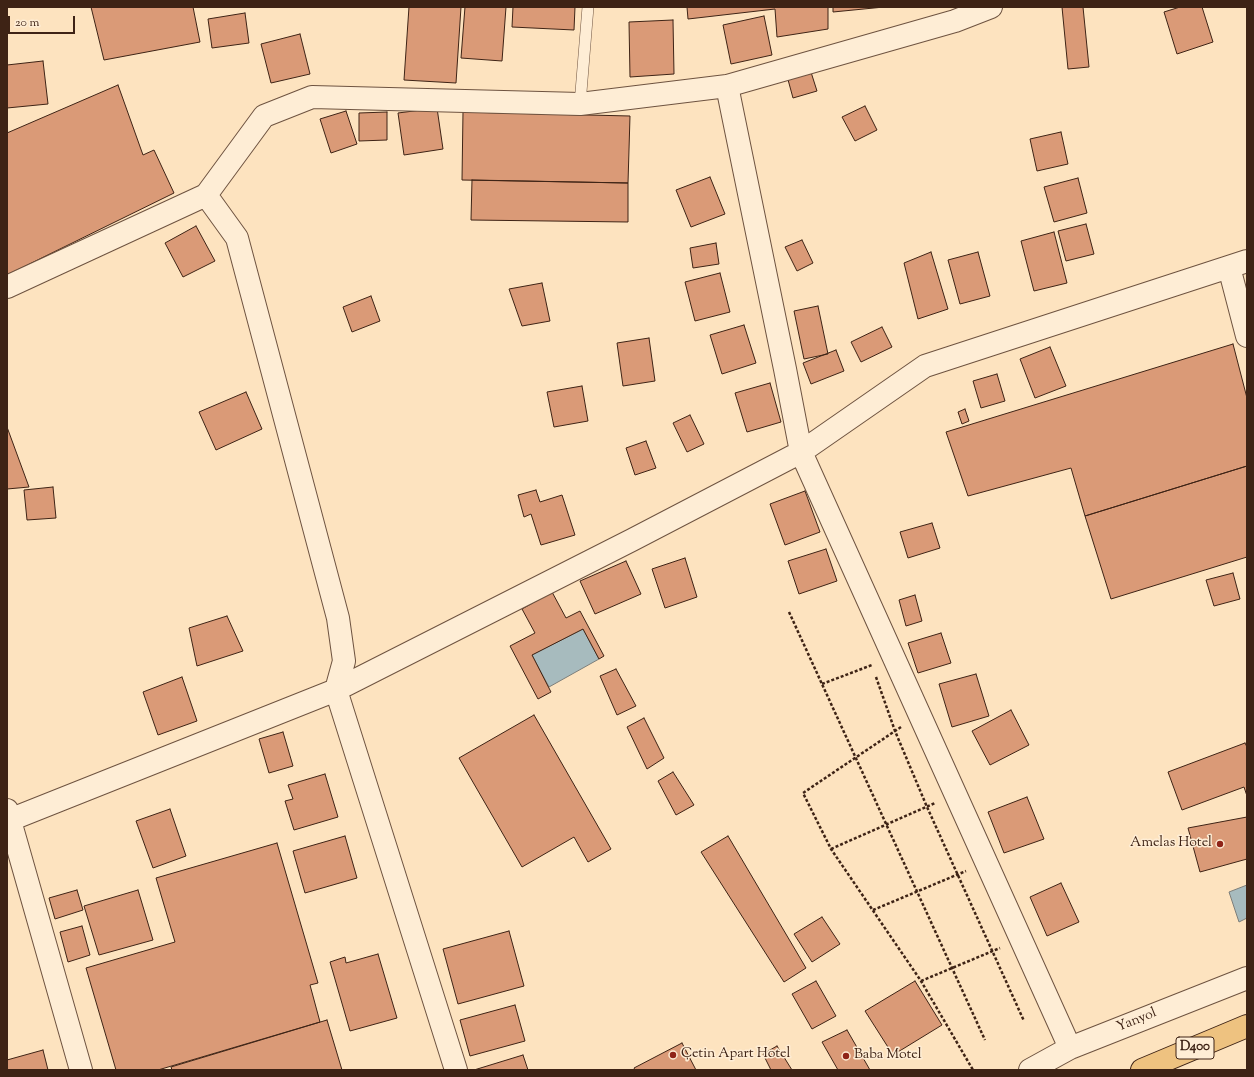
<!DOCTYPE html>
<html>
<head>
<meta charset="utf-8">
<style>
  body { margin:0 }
  #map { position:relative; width:1254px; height:1077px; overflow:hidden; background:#fde3bf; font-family:"Sorts Mill Goudy",serif }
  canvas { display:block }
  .frame { position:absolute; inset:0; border:8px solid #3e2315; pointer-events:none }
  .scale { position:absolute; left:8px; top:16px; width:67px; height:18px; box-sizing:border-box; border:2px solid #3e2315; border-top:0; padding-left:5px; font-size:12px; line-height:14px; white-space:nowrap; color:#3e2315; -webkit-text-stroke:3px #feedd5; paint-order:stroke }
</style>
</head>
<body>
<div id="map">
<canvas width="1254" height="1077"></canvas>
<div class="frame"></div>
<div class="scale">20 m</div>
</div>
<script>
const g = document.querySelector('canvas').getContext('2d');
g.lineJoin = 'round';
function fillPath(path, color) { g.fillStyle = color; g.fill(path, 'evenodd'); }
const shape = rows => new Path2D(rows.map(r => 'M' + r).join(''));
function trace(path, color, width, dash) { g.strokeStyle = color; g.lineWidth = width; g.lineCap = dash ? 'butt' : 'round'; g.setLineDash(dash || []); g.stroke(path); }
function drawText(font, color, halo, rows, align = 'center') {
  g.font = font + ' "Sorts Mill Goudy",serif'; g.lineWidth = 3; g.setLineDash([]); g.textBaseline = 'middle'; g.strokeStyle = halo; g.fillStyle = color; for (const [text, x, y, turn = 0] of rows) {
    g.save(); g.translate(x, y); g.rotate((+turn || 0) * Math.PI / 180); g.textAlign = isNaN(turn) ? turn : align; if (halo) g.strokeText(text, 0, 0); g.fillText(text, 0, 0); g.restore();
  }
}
const water = shape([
  [583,629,599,659,549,687,532,655,583,629],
  [1247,885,1247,918,1239,922,1229,892,1247,885]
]);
fillPath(water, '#a7bbbe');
trace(water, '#7d7e7a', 1);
const building = shape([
  [91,7,193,7,200,42,104,60,91,7],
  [409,7,461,7,456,83,404,80,409,7],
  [465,7,506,7,502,61,461,58,465,7],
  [513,7,575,7,574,30,512,27,513,7],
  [687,7,828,7,828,29,777,37,775,9,688,19,687,7],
  [833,7,884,7,833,12,833,7],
  [1062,7,1083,7,1089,67,1068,69,1062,7],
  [1180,7,1202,7,1213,42,1177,54,1164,12,1180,7],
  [245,13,249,43,212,48,208,19,245,13],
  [764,16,772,55,731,64,723,25,764,16],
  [673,20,674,74,630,77,629,22,673,20],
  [300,34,310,74,271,83,261,44,300,34],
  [43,61,48,104,7,108,7,65,43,61],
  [810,69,817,91,793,98,787,76,810,69],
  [118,85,143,155,154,150,174,193,7,275,7,133,118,85],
  [865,106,877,130,855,141,842,117,865,106],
  [437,108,443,149,404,155,398,113,437,108],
  [346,111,357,144,331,153,320,119,346,111],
  [387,112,387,140,359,141,359,113,387,112],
  [463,112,630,116,628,183,462,180,463,112],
  [1061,132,1068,164,1037,171,1030,139,1061,132],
  [710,177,725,214,691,227,676,190,710,177],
  [1078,178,1087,213,1054,222,1044,187,1078,178],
  [472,180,628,183,628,222,471,220,472,180],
  [1086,224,1094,254,1066,261,1058,231,1086,224],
  [196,226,215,261,183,277,165,243,196,226],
  [1054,232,1067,283,1034,291,1021,241,1054,232],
  [802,240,813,263,797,271,785,247,802,240],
  [716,243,719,264,693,268,690,248,716,243],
  [931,252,948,309,918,319,904,263,931,252],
  [978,252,990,296,960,304,948,260,978,252],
  [720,273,730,312,695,321,685,282,720,273],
  [542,283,550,321,522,326,509,289,542,283],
  [371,296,380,321,352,332,343,307,371,296],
  [818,306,828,354,804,359,794,311,818,306],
  [744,325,756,363,722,374,710,335,744,325],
  [882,327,892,347,861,362,851,342,882,327],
  [649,338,655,381,623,386,617,343,649,338],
  [1233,344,1247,398,1247,466,1085,516,1071,468,968,496,946,432,1233,344],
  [1050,347,1066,386,1035,398,1020,359,1050,347],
  [836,350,844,371,811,384,803,363,836,350],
  [997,374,1005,401,981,408,973,381,997,374],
  [770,383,781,422,747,432,735,393,770,383],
  [582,386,588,421,554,427,547,392,582,386],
  [246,392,262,429,216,450,199,412,246,392],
  [965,409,969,421,962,424,958,412,965,409],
  [690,415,704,444,687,452,673,423,690,415],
  [7,427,29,487,7,489,7,427],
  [646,441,656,468,635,475,626,448,646,441],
  [1247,466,1247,557,1111,599,1085,516,1247,466],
  [53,487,56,518,27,520,24,490,53,487],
  [536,490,540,502,562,495,575,535,541,545,531,514,524,517,518,495,536,490],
  [805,491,820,532,785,545,770,504,805,491],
  [932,523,940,548,908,558,900,532,932,523],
  [826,549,837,581,799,594,788,561,826,549],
  [685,558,697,597,665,608,652,569,685,558],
  [626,561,641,594,595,614,580,581,626,561],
  [1233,573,1240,599,1214,606,1206,580,1233,573],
  [552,592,566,618,580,611,604,656,599,659,583,629,532,655,551,692,538,699,510,646,535,633,522,609,552,592],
  [915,595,922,621,906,626,899,600,915,595],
  [227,616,243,651,197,666,189,628,227,616],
  [941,633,951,663,918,673,908,643,941,633],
  [616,669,636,706,617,715,600,676,616,669],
  [976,674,989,716,952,727,939,684,976,674],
  [182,677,197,721,158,735,143,692,182,677],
  [1011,710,1029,745,990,765,972,731,1011,710],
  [534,715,611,849,588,862,574,837,522,867,459,758,534,715],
  [644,718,664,758,647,769,627,727,644,718],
  [283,732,293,766,269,773,259,739,283,732],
  [1245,743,1247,747,1247,796,1244,787,1182,810,1168,772,1245,743],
  [673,772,694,805,676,815,658,781,673,772],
  [325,774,338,817,294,830,285,801,293,799,288,785,325,774],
  [1027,797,1044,839,1004,853,988,812,1027,797],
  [170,809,186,856,153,868,136,821,170,809],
  [1247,817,1247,859,1200,872,1188,828,1247,817],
  [345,836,357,878,305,893,293,851,345,836],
  [728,836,806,968,784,982,701,852,728,836],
  [277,843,318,983,310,985,320,1022,158,1070,116,1070,86,968,175,942,156,878,277,843],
  [1061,883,1079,922,1047,936,1030,897,1061,883],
  [77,890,83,910,55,919,49,898,77,890],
  [138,890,153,940,99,955,84,906,138,890],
  [822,917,840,944,812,962,794,934,822,917],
  [82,926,90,955,68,962,60,932,82,926],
  [509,931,524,986,458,1004,443,949,509,931],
  [378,954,397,1018,350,1031,330,962,345,957,346,963,378,954],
  [816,981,836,1016,812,1029,792,994,816,981],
  [915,981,942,1025,893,1055,865,1011,915,981],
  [515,1005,525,1041,470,1056,460,1020,515,1005],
  [327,1020,342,1070,172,1070,171,1067,327,1020],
  [847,1030,870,1070,838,1070,822,1042,847,1030],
  [682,1043,696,1070,635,1070,634,1068,682,1043],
  [777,1046,792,1070,771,1070,763,1054,777,1046],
  [43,1050,48,1070,7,1070,7,1060,43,1050],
  [523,1055,528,1070,474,1070,523,1055]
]);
fillPath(building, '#da9a77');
trace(building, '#3e2315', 1);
const lane = shape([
  [580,104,588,7]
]);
const street = shape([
  [727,86,785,369,801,452,1070,1048],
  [206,195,237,238,338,618,344,661,336,690,456,1070],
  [1229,267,1247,336],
  [7,287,206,195,264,116,312,97,580,104,727,86,955,21,991,7],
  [7,810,81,1070],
  [7,821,336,690,632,540,801,452,925,366,1247,261],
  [1030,1070,1070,1048,1247,978]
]);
const highway = shape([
  [1142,1070,1247,1026]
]);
trace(lane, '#6e5340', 12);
trace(street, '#6e5340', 24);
trace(highway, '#3e2315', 24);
trace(shape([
  [789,612,985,1040],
  [876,677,895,731,927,807,1024,1021],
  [822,684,872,665],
  [901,727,803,793,831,849,921,981,973,1070],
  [831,849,935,803],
  [873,910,966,871],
  [921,981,1000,948]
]), '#3e2315', 2.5, [3, 2]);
trace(lane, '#feedd5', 11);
trace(street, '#feedd5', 22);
trace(highway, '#eec280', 22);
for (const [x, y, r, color] of [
  [1220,844,4,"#8f2418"],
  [673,1055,4,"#8f2418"],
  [846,1056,4,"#8f2418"]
]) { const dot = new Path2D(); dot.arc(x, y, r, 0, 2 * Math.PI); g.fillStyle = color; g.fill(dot); trace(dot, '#feedd5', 1.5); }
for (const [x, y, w] of [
  [1195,1048,38]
]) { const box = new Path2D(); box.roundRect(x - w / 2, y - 11, w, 22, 3); g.fillStyle = '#feedd5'; g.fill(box); trace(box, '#3e2315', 1); }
drawText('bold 13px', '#3e2315', null, [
  ["D400",1195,1048]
]);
drawText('14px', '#3e2315', '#feedd5', [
  ["Amelas Hotel",1212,844,"right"],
  ["Çetin Apart Hotel",681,1055],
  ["Baba Motel",854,1056]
], 'left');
drawText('14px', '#3e2315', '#feedd5', [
  ["Yanyol",1137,1021,-22]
]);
</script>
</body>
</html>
